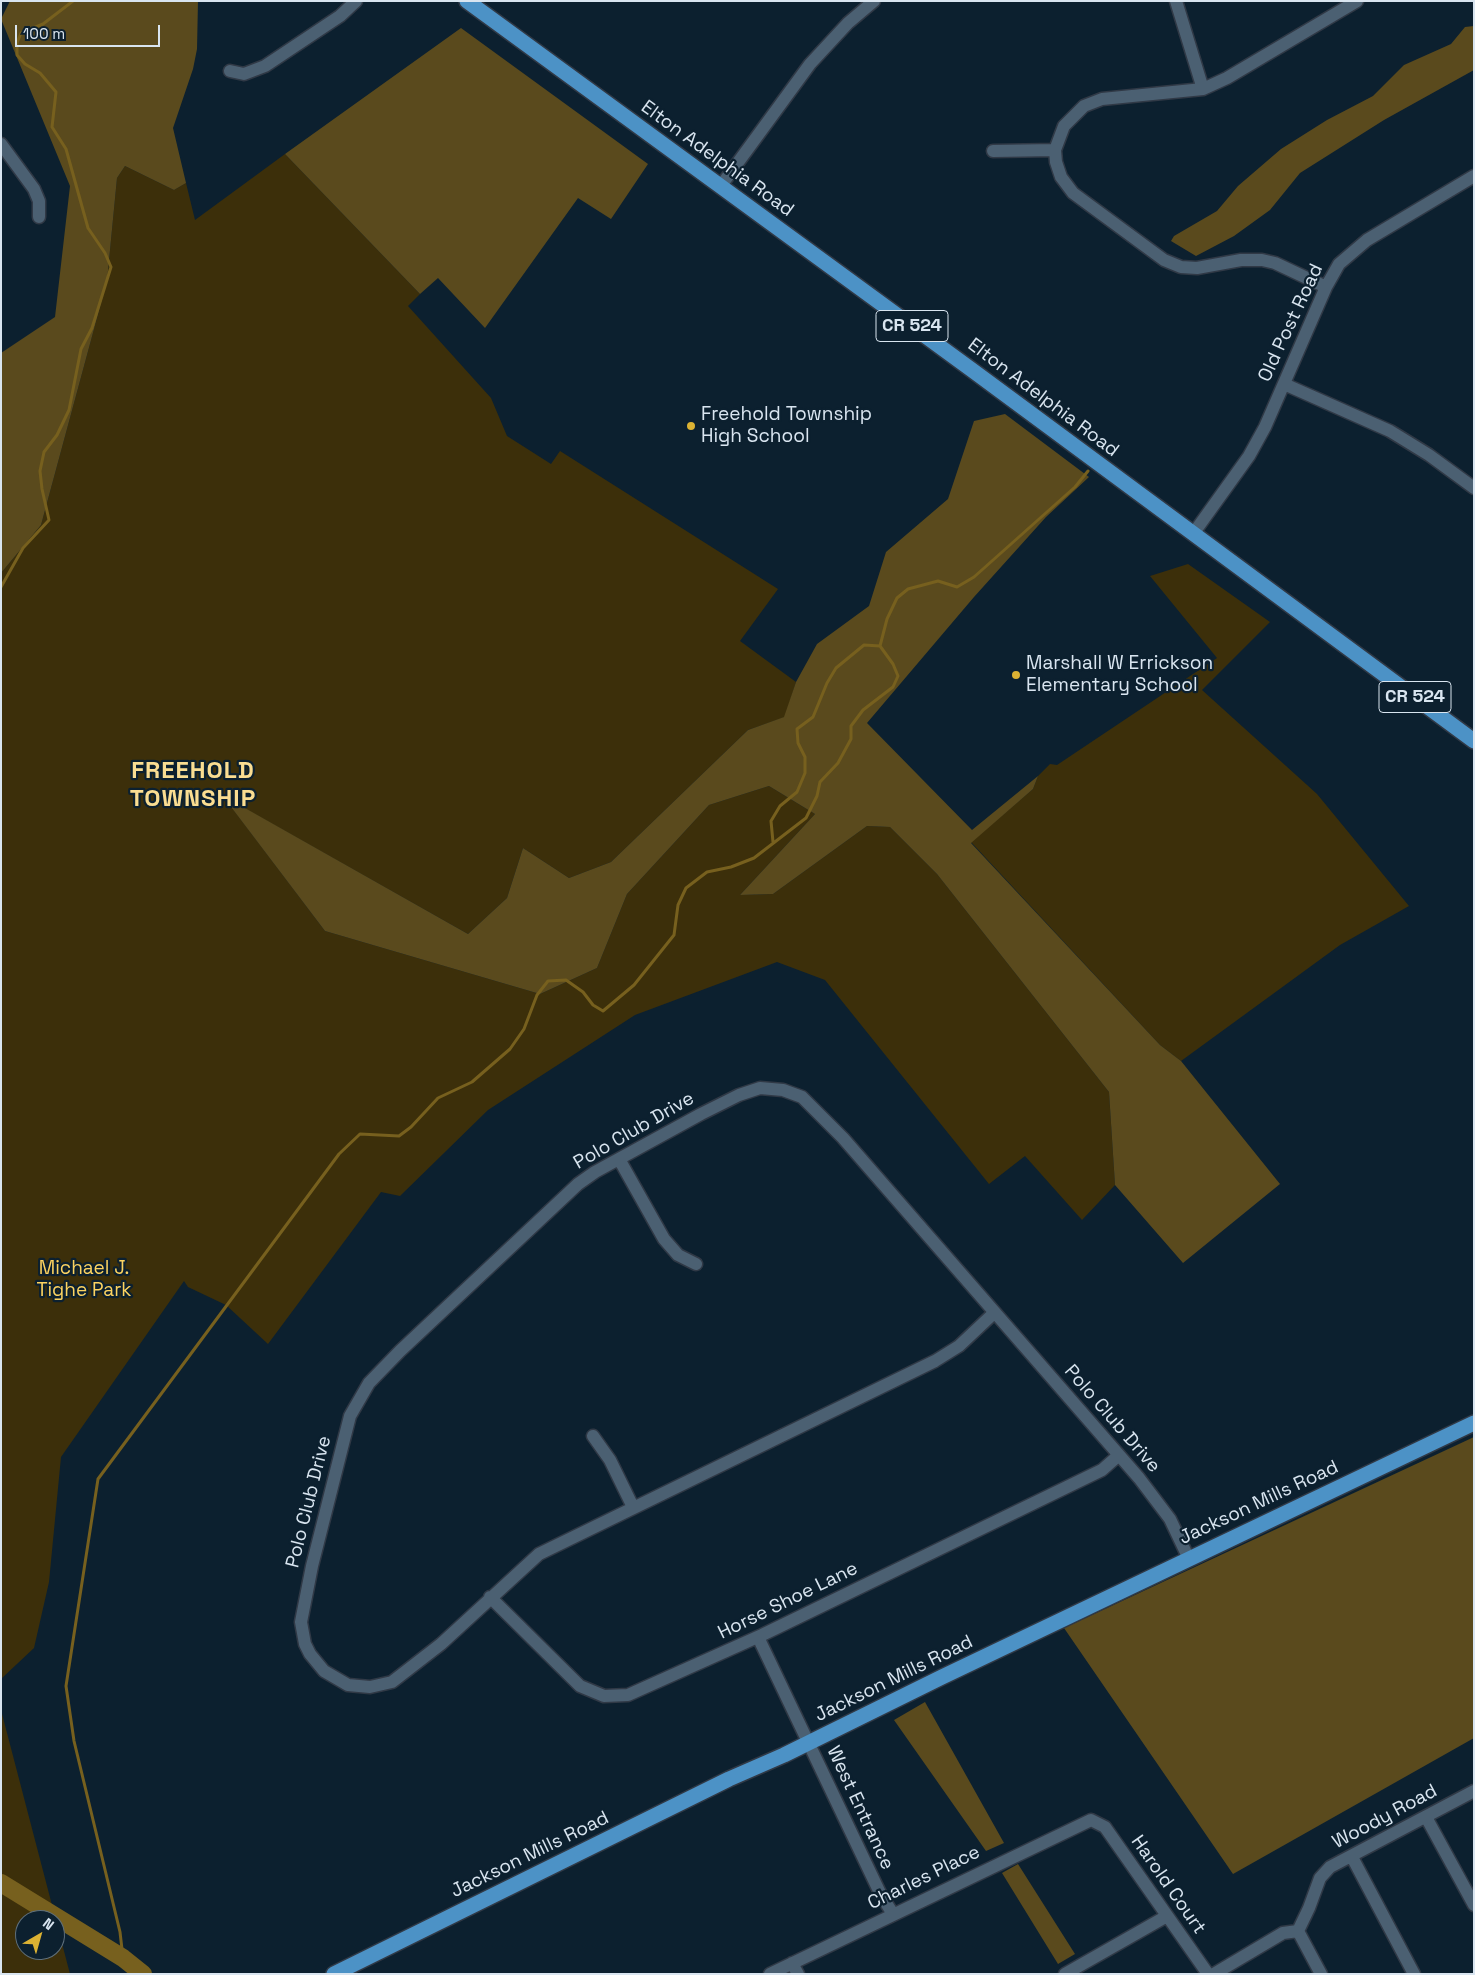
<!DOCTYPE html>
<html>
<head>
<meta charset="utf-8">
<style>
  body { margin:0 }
  #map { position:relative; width:1475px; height:1975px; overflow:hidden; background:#0c202f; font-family:"Space Grotesk",sans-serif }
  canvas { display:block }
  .frame { position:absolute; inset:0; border:2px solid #d9e5f0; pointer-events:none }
  .north { position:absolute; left:15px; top:1910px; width:50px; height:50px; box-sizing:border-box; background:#0c202f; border:1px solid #5e6f7c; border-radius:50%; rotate:38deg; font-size:14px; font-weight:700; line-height:20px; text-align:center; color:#d9e5f0 }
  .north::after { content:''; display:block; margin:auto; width:18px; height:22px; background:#dcb233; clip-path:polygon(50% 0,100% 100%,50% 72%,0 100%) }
  .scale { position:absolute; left:15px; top:25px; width:145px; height:22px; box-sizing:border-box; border:2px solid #d9e5f0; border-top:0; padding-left:6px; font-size:15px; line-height:18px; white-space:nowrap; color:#d9e5f0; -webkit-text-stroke:4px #0c202f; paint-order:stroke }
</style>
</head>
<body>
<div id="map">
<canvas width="1475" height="1975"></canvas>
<div class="frame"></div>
<div class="north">N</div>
<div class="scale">100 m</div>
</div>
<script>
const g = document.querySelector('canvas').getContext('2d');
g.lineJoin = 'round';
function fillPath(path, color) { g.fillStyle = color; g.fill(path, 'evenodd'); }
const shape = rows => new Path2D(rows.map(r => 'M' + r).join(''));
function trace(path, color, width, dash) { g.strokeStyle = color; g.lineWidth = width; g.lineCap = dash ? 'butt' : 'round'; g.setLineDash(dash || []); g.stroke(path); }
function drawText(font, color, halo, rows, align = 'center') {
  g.font = font + ' "Space Grotesk",sans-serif'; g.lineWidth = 4.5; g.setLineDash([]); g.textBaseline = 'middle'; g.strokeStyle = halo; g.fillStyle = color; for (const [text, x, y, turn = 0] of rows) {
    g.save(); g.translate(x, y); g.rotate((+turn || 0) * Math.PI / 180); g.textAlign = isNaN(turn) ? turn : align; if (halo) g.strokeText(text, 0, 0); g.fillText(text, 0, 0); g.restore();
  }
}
fillPath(shape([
  [285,154,420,294,408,306,491,398,507,436,551,464,560,451,778,589,740,641,796,682,785,717,748,730,611,862,569,878,523,848,507,898,468,934,223,796,325,931,540,994,597,968,627,894,709,805,769,786,815,814,740,895,773,894,867,826,890,827,937,874,1109,1092,1115,1185,1082,1220,1025,1156,989,1184,825,980,777,962,635,1015,488,1110,400,1196,381,1192,268,1344,226,1305,188,1287,184,1281,61,1457,49,1582,34,1648,1,1679,1,573,41,525,107,281,117,178,125,166,174,190,186,183,195,220],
  [1188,564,1270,622,1202,690,1317,794,1409,906,1340,945,1181,1061,1160,1045,971,842,1033,789,1038,776,1050,764,1057,765,1217,658,1150,576],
  [1,1710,70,1974,1,1974],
  [25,1920,55,1920,55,1950,25,1950]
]), '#3c2f0a');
fillPath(shape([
  [10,1,198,1,197,49,193,69,173,128,186,183,174,190,125,166,117,178,107,281,41,525,1,573,1,353,55,317,70,186,1,19],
  [1474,26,1474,70,1384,120,1300,173,1270,210,1234,236,1196,256,1171,241,1174,236,1217,211,1238,186,1281,149,1327,120,1373,96,1404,65,1451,44,1465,27],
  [461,28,648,164,611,219,578,198,485,328,438,278,420,294,285,154],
  [1005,414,1089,477,1046,517,974,597,867,723,972,830,1038,776,1033,789,971,843,1160,1045,1181,1061,1280,1184,1183,1263,1115,1185,1109,1092,937,874,890,827,867,826,773,894,740,895,815,814,769,786,709,805,627,894,597,968,540,994,325,931,222,795,468,934,507,898,523,848,569,878,611,862,748,730,784,717,796,682,817,644,869,606,886,552,948,499,974,421],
  [1474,1437,1474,1738,1233,1874,1064,1628],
  [925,1702,1004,1843,986,1851,894,1720],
  [1018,1864,1075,1954,1058,1964,1002,1873]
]), '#5a4a1d');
trace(shape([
  [1,587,23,548,49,520,42,489,40,471,44,452,57,435,69,410,81,349,92,328,111,267,105,253,88,228,66,149,52,127,56,92,40,73,25,64,17,55,17,43,21,33,43,24,73,1],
  [880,646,887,619,897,598,908,589,938,581,957,587,974,577,1075,487,1088,471],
  [123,1958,120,1932,74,1741,66,1686,98,1479,339,1154,360,1134,399,1136,411,1127,438,1098,472,1082,510,1049,524,1029,537,995,548,981,566,980,583,992,593,1005,603,1011,634,985,674,935,678,905,686,888,707,872,731,867,754,858,806,818,817,796,820,782,838,763,851,739,851,726,863,710,893,687,898,676,893,664,880,646,864,645,836,668,827,683,813,717,797,729,798,743,805,757,805,773,797,792,780,806,771,821,773,842]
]), '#77601e', 3);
trace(shape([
  [1,1883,123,1958,143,1974]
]), '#77601e', 18);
const minor = shape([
  [1176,1,1203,89],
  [230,71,244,74,265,66,340,16,356,1],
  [1,144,34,189,39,201,39,217],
  [993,151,1055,150],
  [720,187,810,64,848,23,874,1],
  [1326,287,1275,263,1262,260,1241,260,1197,268,1181,267,1164,260,1073,193,1061,177,1056,162,1055,150,1064,126,1084,106,1102,99,1203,89,1227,78,1357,1],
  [1284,384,1390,431,1429,455,1474,488],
  [1193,534,1249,456,1265,427,1326,287,1339,264,1367,240,1474,176],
  [619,1159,664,1239,678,1255,696,1264],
  [994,1313,959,1346,935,1361,539,1554,441,1644,392,1682,370,1687,348,1685,324,1671,310,1654,305,1644,301,1622,312,1566,350,1416,369,1383,400,1351,578,1184,595,1172,701,1114,739,1095,760,1088,783,1090,802,1097,843,1138,1139,1478,1170,1519,1189,1559],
  [593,1436,610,1460,633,1507],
  [490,1597,580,1686,604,1696,628,1695,762,1635,1102,1470,1119,1455],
  [758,1637,881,1895,893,1914],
  [1426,1817,1474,1905],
  [1352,1857,1414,1974],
  [1298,1931,1309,1908,1320,1878,1330,1867,1474,1791],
  [1298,1931,1321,1974],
  [792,1963,798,1974],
  [770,1974,1091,1820,1105,1827,1208,1974],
  [1065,1974,1167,1916],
  [1214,1974,1283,1933,1298,1931]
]);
const major = shape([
  [467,1,972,370,1474,741],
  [334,1974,729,1779,784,1755,942,1677,1474,1423]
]);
trace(minor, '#303946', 15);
trace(major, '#303946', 18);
trace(minor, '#4b6072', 12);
trace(major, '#4c92c6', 15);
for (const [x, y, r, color] of [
  [691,426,5,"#dcb233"],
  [1016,675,5,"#dcb233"]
]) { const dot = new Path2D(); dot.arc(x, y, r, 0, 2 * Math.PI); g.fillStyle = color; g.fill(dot); trace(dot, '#0c202f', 2); }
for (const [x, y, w] of [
  [912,326,72],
  [1415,697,72]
]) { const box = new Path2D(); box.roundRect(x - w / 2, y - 15.5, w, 31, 4); g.fillStyle = '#0c202f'; g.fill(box); trace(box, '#d9e5f0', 1); }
drawText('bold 18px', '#d9e5f0', null, [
  ["CR 524",912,326],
  ["CR 524",1415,697]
]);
drawText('19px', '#d9e5f0', '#0c202f', [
  ["Elton Adelphia Road",717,159,36],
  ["Old Post Road",1291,323,-65],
  ["Elton Adelphia Road",1043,398,37],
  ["Polo Club Drive",634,1131,-30],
  ["Polo Club Drive",1112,1419,49],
  ["Polo Club Drive",309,1502,-76],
  ["Jackson Mills Road",1259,1503,-25],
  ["Horse Shoe Lane",788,1601,-26],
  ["Jackson Mills Road",894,1679,-26],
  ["West Entrance",860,1808,65],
  ["Woody Road",1385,1817,-28],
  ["Jackson Mills Road",530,1855,-26],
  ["Charles Place",924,1878,-26],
  ["Harold Court",1168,1885,55]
]);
drawText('19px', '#d9e5f0', '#0c202f', [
  ["Freehold Township",701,415],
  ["High School",701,437],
  ["Marshall W Errickson",1026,664],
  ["Elementary School",1026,686]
], 'left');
drawText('19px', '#fcd360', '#0c202f', [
  ["Michael J.",84,1269],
  ["Tighe Park",84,1291]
]);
g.letterSpacing = '1px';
drawText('bold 24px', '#fadd91', '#0c202f', [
  ["FREEHOLD",193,771],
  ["TOWNSHIP",193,799]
]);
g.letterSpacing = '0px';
</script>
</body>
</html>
